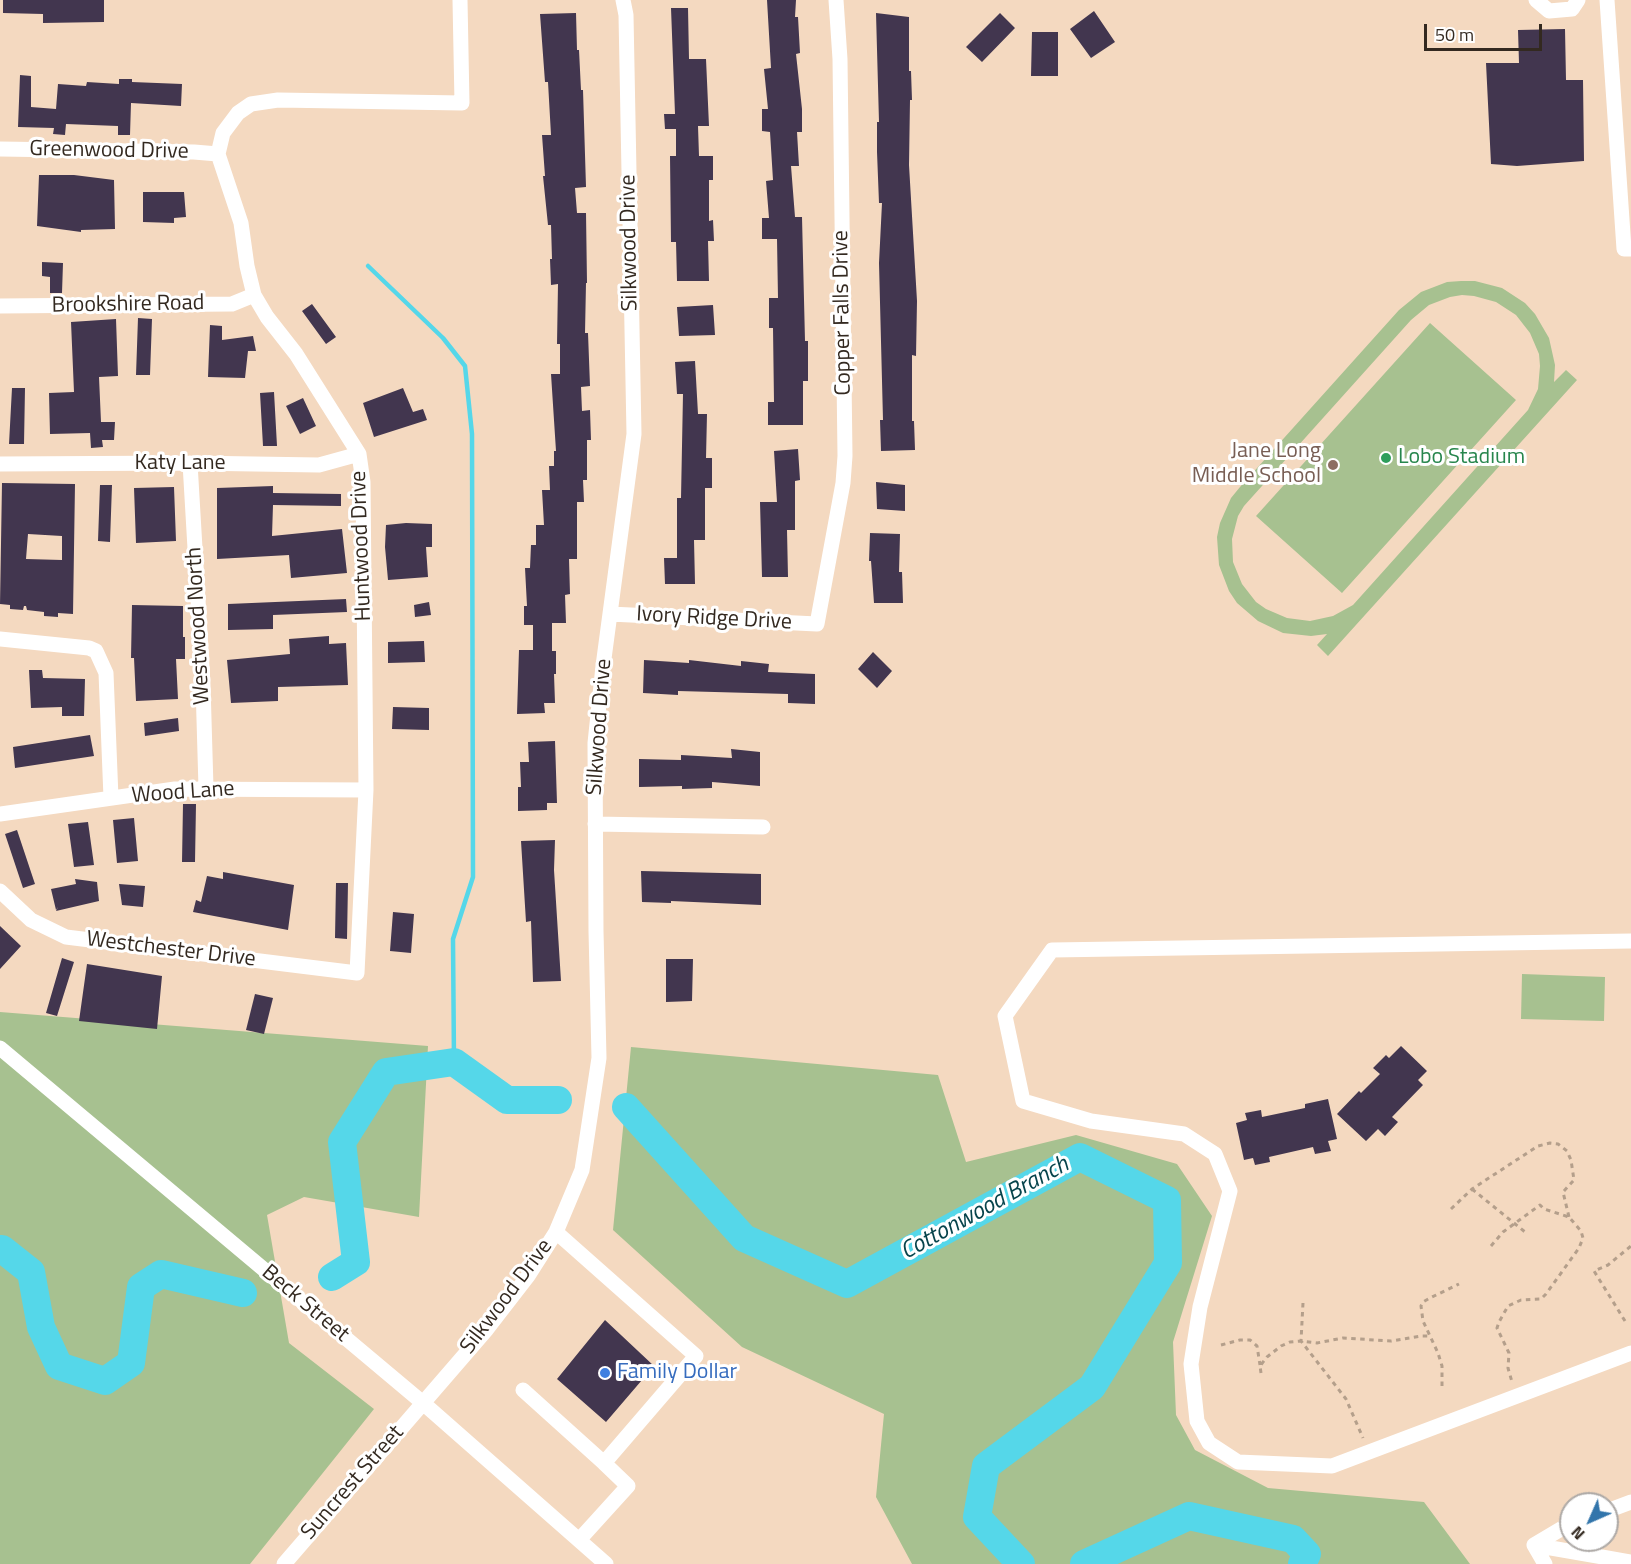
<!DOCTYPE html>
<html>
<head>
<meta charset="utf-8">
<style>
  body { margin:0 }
  #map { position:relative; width:1631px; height:1564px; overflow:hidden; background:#f4d9c0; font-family:"Titillium Web",sans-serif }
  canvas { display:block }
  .north { position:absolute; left:1559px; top:1492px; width:60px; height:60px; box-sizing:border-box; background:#fff; border:2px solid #ada9a6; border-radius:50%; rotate:225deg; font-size:16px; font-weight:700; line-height:24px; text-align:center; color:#332920 }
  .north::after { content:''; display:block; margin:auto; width:21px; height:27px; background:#3275ab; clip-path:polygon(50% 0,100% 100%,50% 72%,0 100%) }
  .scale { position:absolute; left:1424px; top:24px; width:118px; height:27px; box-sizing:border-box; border:3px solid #332920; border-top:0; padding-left:8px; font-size:18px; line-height:21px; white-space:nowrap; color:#332920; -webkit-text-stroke:4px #fff; paint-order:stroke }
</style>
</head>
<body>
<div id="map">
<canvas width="1631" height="1564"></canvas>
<div class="north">N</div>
<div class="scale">50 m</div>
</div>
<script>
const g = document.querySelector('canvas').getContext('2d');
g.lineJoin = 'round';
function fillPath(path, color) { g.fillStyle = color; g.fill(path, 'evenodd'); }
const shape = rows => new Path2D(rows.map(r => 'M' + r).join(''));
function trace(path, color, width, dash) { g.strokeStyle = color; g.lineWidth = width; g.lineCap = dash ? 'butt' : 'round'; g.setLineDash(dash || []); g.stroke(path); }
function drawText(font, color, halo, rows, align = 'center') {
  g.font = font + ' "Titillium Web",sans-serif'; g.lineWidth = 6; g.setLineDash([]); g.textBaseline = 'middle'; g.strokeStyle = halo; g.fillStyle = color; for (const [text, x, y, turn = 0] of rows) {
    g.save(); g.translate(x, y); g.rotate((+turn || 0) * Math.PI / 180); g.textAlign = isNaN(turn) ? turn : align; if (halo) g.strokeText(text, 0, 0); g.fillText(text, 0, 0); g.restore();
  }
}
fillPath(shape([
  [1461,281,1475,281,1502,288,1525,303,1535,314,1549,338,1555,365,1554,382,1566,370,1577,380,1328,656,1317,645,1327,634,1311,636,1283,633,1258,621,1237,603,1229,591,1219,565,1217,537,1220,523,1231,498,1240,487,1399,310,1421,292,1447,282],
  [1462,295,1474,296,1496,302,1516,315,1530,333,1539,354,1540,366,1538,389,1528,410,1353,605,1333,616,1310,621,1287,618,1266,609,1256,602,1242,584,1233,562,1232,539,1238,516,1244,506,1411,320,1429,305,1450,297],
  [1430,323,1516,400,1342,593,1256,516],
  [1522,974,1605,977,1604,1021,1521,1019],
  [0,1012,428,1046,419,1217,304,1197,267,1215,289,1343,374,1409,250,1564,0,1564],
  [631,1047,938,1075,966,1162,1076,1135,1177,1164,1212,1216,1173,1342,1176,1415,1195,1450,1268,1488,1424,1502,1470,1564,912,1564,876,1497,884,1414,742,1347,613,1230]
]), '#a7c190');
trace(shape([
  [368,266,443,338,465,366,472,434,473,877,453,939,454,1062]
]), '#55d7e9', 4.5);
trace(shape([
  [626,1107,744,1238,847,1284,1080,1157,1167,1200,1168,1263,1092,1387,986,1466,977,1517,1021,1564],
  [0,1249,2,1249,31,1272,41,1327,59,1366,105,1381,131,1363,141,1287,161,1274,243,1293],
  [332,1277,356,1262,342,1142,386,1072,454,1062,507,1100,558,1100],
  [1084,1564,1189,1516,1293,1539,1307,1554,1302,1564]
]), '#55d7e9', 28);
fillPath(shape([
  [3,0,104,0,104,22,43,23,43,14,3,13],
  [767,0,796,0,795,17,798,17,800,53,796,54,802,109,802,132,797,132,799,166,791,166,795,217,802,217,805,341,808,341,808,381,803,381,803,425,768,425,768,402,774,402,773,328,769,328,769,298,778,298,777,239,762,239,762,218,769,218,766,181,773,180,770,132,762,131,762,109,768,109,764,69,771,68],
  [671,8,688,8,689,59,706,59,709,126,698,126,699,156,713,156,713,180,709,180,709,221,713,220,714,241,708,241,709,281,677,281,676,242,671,242,670,156,676,156,676,129,665,129,664,114,675,114],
  [1094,11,1115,42,1091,58,1070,29],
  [576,13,577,50,579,50,581,90,583,90,586,187,575,188,577,213,586,213,587,283,586,283,585,333,588,333,590,386,581,387,582,411,590,410,591,440,587,440,587,480,583,480,584,502,577,502,577,559,569,559,570,594,565,595,566,623,552,623,552,651,556,651,556,674,554,674,555,703,544,703,545,713,517,714,519,650,533,650,533,625,524,625,524,606,527,606,525,568,530,568,531,545,536,545,536,525,544,525,542,490,550,490,549,466,554,466,554,451,556,451,551,374,560,374,560,344,557,344,558,284,551,285,550,259,552,259,551,225,548,225,543,176,545,176,542,135,551,135,548,82,545,82,540,14],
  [876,13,909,17,909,71,911,71,912,100,910,100,909,165,917,301,916,356,912,355,912,421,914,421,915,450,881,451,880,420,883,420,879,263,882,203,879,203,877,152,877,122,879,122],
  [1000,13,1015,28,982,62,966,47],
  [1565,29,1566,80,1583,80,1584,161,1517,166,1491,164,1486,63,1519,63,1518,30],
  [1032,32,1058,32,1058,76,1031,76],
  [20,75,31,76,31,107,56,109,58,84,86,86,87,82,119,84,119,79,132,79,132,82,182,84,181,106,131,103,130,135,118,135,118,126,66,124,65,135,53,134,54,128,18,127],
  [39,175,74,175,114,180,115,229,81,230,81,232,37,226],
  [143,192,184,192,186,217,174,218,174,223,143,222],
  [42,262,63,263,62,293,50,293,50,277,42,276],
  [312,304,336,337,326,344,302,311],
  [713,305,715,335,679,336,677,307],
  [138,318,152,319,150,375,136,375],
  [116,319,118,376,99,377,101,422,115,422,114,440,102,440,103,447,91,448,90,433,50,434,49,393,74,392,71,322],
  [210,325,222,326,222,340,253,336,256,351,248,351,245,378,208,377],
  [695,361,698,414,707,414,706,458,712,458,712,488,705,488,705,540,694,540,695,584,665,584,664,558,677,558,677,498,681,498,683,394,677,394,675,362],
  [12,388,25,388,24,444,9,444],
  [403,388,413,412,423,409,427,420,374,437,363,403],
  [274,392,277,446,263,446,260,393],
  [303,398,316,426,300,434,286,406],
  [798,449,800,480,795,481,795,530,787,530,788,577,762,577,760,502,777,502,774,451],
  [876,482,905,485,905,511,877,509],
  [2,483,75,484,73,614,58,613,58,617,44,616,44,612,27,610,26,606,24,606,23,610,10,609,10,605,0,604],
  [28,534,62,536,62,560,26,559],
  [100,485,112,485,110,542,98,541],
  [273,486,273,493,341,494,341,506,273,505,272,536,342,529,347,573,291,578,289,555,217,559,217,488],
  [174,487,176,541,136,543,134,488],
  [406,523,432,524,432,547,426,547,428,577,388,580,385,547,386,525],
  [870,533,900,534,899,572,902,572,903,603,874,603,871,561,869,561],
  [346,599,347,612,273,615,273,629,228,630,228,604],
  [429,602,431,615,415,617,414,605],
  [132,605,183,606,183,637,185,637,185,659,176,659,178,699,136,701,134,658,131,658],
  [329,636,329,644,346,643,348,685,278,687,278,701,231,703,227,660,290,654,289,639],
  [424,641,425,662,388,663,388,642],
  [873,652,892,671,877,688,858,669],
  [644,660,689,663,689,660,741,666,741,661,769,664,768,672,815,674,815,704,788,703,788,694,678,691,678,695,643,693],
  [29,670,42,670,43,678,85,679,84,716,62,716,62,707,31,708],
  [393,707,429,708,429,730,392,729],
  [178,718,179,731,145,736,144,723],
  [90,735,94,756,15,768,13,747],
  [555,741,557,803,547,803,547,810,518,811,518,787,521,787,520,762,529,762,528,742],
  [731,749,760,752,760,786,712,782,712,788,682,789,682,786,639,787,639,759,681,760,681,755,732,758],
  [183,804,196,804,195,862,182,862],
  [134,818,138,861,117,863,113,820],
  [88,822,94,865,74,867,68,824],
  [17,830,35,884,23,888,5,834],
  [555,840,554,870,561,981,533,982,531,921,526,922,521,841],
  [641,871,761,874,761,905,671,901,671,903,642,902],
  [223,872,294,885,288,930,193,912,196,900,201,902,207,876,223,879],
  [75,879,97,882,99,901,56,911,58,907,56,910,51,889,76,884],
  [336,883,348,883,347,939,335,938],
  [119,884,145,886,143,907,122,905],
  [393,912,414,914,411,953,390,951],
  [0,926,21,946,0,969],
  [62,958,74,962,57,1016,46,1013],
  [666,959,693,959,692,1001,666,1002],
  [87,964,162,976,157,1029,79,1021],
  [255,994,273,998,264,1034,246,1030],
  [1401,1046,1427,1071,1418,1080,1423,1085,1392,1117,1398,1122,1385,1136,1378,1129,1366,1141,1337,1114,1359,1091,1361,1093,1380,1074,1373,1068,1386,1055,1389,1058],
  [1328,1099,1337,1139,1328,1141,1331,1151,1315,1154,1313,1147,1269,1157,1270,1162,1255,1165,1253,1158,1244,1160,1236,1123,1247,1120,1245,1113,1261,1110,1262,1117,1305,1108,1305,1104],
  [605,1320,654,1366,606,1422,557,1379]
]), '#42364f');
trace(shape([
  [1472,1189,1525,1232],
  [1451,1209,1472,1189,1538,1146,1550,1143,1558,1144,1567,1151,1571,1160,1574,1180,1563,1192,1569,1217],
  [1491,1246,1503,1232,1540,1205,1544,1209,1569,1217,1581,1231,1583,1238,1579,1248,1546,1294,1541,1299,1521,1300,1508,1306,1499,1322,1497,1328,1509,1353,1508,1368,1512,1382],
  [1303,1303,1301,1341,1346,1399,1363,1438],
  [1625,1321,1594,1271,1608,1265,1631,1246],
  [1221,1345,1240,1340,1250,1340,1257,1346,1260,1365],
  [1261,1373,1260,1366,1267,1357,1281,1346,1290,1342,1301,1341,1317,1343,1343,1338,1391,1341,1421,1336,1431,1336],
  [1442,1386,1442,1366,1438,1353,1423,1321,1421,1306,1423,1302,1430,1298,1459,1284]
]), '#b49f8b', 3, [4.5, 4.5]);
trace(shape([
  [1536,0,1549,11,1572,9,1578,0],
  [1607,0,1624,249,1631,249],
  [0,149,194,152,218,154],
  [0,306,232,304,254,295],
  [190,463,203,685,206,788],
  [0,464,190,463,319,465,359,454],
  [610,614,817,624,843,483,845,456,840,59,836,0],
  [0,639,89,648,96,651,106,673,111,798],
  [0,814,175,789,366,790],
  [595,824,763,827],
  [0,891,31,920,66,937,357,973,366,790,363,482,359,454,296,354,267,317,254,295,247,266,241,223,218,154,223,133,238,113,251,104,278,100,462,103,460,0],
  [1631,941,1052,950,1005,1016,1023,1101,1091,1121,1184,1134,1215,1154,1230,1191,1200,1307,1191,1364,1197,1421,1209,1443,1238,1462,1332,1466,1631,1353],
  [0,1048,423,1403,606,1564],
  [556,1232,696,1356,604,1463,628,1486,579,1540],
  [523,1390,604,1463],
  [1607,1511,1631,1502],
  [1534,1545,1631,1562],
  [1534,1545,1571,1523],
  [1534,1545,1545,1564],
  [284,1564,487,1329,528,1276,556,1232,582,1170,599,1058,596,931,595,743,603,666,634,434,626,15,623,0]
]), '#fff', 15);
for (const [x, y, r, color] of [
  [1386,458,6,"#2e9e5b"],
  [1333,465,6,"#8d6e63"],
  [605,1373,6,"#3f7fe0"]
]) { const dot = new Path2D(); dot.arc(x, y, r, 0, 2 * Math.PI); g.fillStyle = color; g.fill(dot); trace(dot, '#fff', 2); }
drawText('22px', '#332920', '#fff', [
  ["Greenwood Drive",109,151,1],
  ["Silkwood Drive",630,243,-91],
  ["Brookshire Road",128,305,-1],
  ["Copper Falls Drive",843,313,-91],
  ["Katy Lane",180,464],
  ["Huntwood Drive",362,546,-92],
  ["Ivory Ridge Drive",714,619,3],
  ["Westwood North",199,626,-93],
  ["Silkwood Drive",600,727,-86],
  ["Wood Lane",183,793,-4],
  ["Westchester Drive",171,950,7],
  ["Silkwood Drive",507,1297,-53],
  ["Beck Street",305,1304,40],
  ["Suncrest Street",353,1483,-49]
]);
drawText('22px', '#785e54', '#fff', [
  ["Jane Long",1321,452],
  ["Middle School",1321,477]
], 'right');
drawText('22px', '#27864d', '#fff', [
  ["Lobo Stadium",1398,458]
], 'left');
drawText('22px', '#366cbe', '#fff', [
  ["Family Dollar",617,1373]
], 'left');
drawText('italic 24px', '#07444c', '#fff', [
  ["Cottonwood Branch",985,1209,-29]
]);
</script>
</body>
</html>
